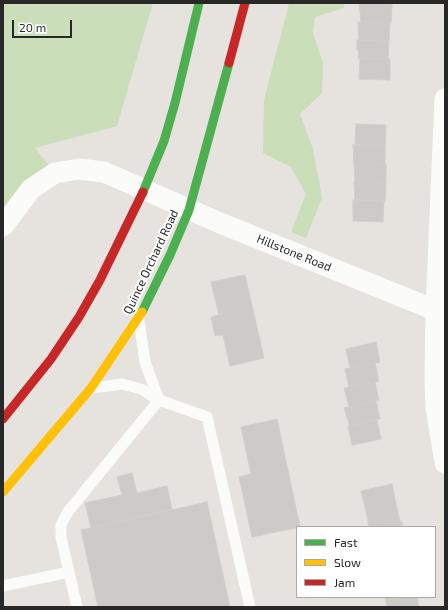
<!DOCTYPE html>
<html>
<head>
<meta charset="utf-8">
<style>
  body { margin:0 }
  #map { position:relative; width:448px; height:610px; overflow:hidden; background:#e6e2de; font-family:"Exo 2",sans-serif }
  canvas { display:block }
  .frame { position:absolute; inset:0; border:4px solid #282828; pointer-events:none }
  .legend { position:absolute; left:296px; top:526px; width:140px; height:72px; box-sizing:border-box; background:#fff; border:1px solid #a9a9a9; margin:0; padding:5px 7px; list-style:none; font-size:12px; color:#282828 }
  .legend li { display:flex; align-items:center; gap:8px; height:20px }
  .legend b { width:20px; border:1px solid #a9a9a9 }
  .scale { position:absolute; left:12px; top:20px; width:60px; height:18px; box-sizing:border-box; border:2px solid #282828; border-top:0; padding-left:5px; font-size:12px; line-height:14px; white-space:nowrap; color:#282828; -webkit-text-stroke:3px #fff; paint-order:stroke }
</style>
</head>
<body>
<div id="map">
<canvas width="448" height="610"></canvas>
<div class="frame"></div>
<ul class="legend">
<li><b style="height:5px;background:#4caf50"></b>Fast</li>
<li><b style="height:5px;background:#ffc107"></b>Slow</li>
<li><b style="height:5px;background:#c62828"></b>Jam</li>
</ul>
<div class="scale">20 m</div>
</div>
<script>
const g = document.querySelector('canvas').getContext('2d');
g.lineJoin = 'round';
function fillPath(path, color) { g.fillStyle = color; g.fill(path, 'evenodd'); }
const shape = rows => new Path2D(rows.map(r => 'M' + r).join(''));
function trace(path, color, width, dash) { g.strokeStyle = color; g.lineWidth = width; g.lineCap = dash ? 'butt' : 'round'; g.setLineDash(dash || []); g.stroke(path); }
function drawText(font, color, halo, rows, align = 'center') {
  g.font = font + ' "Exo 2",sans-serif'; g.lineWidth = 4; g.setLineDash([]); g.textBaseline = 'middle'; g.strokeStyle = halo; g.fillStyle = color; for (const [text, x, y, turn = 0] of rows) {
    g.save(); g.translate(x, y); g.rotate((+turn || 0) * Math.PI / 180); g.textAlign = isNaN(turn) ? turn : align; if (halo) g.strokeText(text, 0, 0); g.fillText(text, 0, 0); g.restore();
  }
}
fillPath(shape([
  [3,3,153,3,117,126,35,148,55,173,3,222],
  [289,3,344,3,344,8,315,17,313,33,323,63,322,93,300,114,313,149,322,198,306,238,291,232,306,194,291,167,263,153,264,100]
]), '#cbdeba');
const building = shape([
  [359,3,392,4,391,23,361,22,359,3],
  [358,22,390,23,389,41,359,40,358,22],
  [357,40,389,41,388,59,358,58,359,50,357,50,357,40],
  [360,58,390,59,390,80,359,79,360,58],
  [356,124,386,125,385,146,355,145,356,124],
  [353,145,385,146,385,164,354,163,353,145],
  [354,163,386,164,386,183,355,182,354,163],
  [354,182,386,183,385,201,355,200,354,182],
  [353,200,384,201,383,222,353,221,353,200],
  [245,275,264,358,230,366,223,335,215,336,211,317,219,315,211,282,245,275],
  [376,342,380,362,350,368,346,349,376,342],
  [375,363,379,381,349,387,345,369,375,363],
  [375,382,379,400,349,407,344,388,375,382],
  [376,401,380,419,350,426,344,408,376,401],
  [277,419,300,527,252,537,239,477,251,474,241,427,277,419],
  [377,420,381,439,352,445,348,426,377,420],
  [132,473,137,493,167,486,172,509,91,528,85,503,122,495,117,477,132,473],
  [392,484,396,504,366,511,361,491,392,484],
  [207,502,230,607,98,607,81,530,207,502],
  [396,504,400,522,377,527,369,527,366,511,396,504],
  [400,522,402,522,403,527,377,527,400,522],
  [385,597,405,597,386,601,385,597],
  [405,597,417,597,419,607,387,607,386,601,405,597]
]);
fillPath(building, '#cdcbc8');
trace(building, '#d1ceca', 1);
trace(shape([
  [139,320,145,362,159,400],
  [92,388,122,384,141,389,159,400,207,417,250,607],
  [3,586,69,572],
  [77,607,61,537,61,525,67,513,159,400]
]), '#fbfbfa', 11);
trace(shape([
  [445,99,436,310,435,381,436,407,445,463],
  [3,226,31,189,55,173,79,169,104,172,220,223,445,314]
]), '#fbfbfa', 21);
trace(shape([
  [143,192,164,141,175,103,199,3],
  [142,312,170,255,189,210,229,63]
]), '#4caf50', 9);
trace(shape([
  [3,492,91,388,142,312]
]), '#ffc107', 9);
trace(shape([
  [229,63,245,3],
  [3,419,51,359,79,317,100,280,143,192]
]), '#c62828', 9);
drawText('12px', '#282828', '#fff', [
  ["Hillstone Road",294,253,22],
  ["Quince Orchard Road",151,262,-65]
]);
</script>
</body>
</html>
